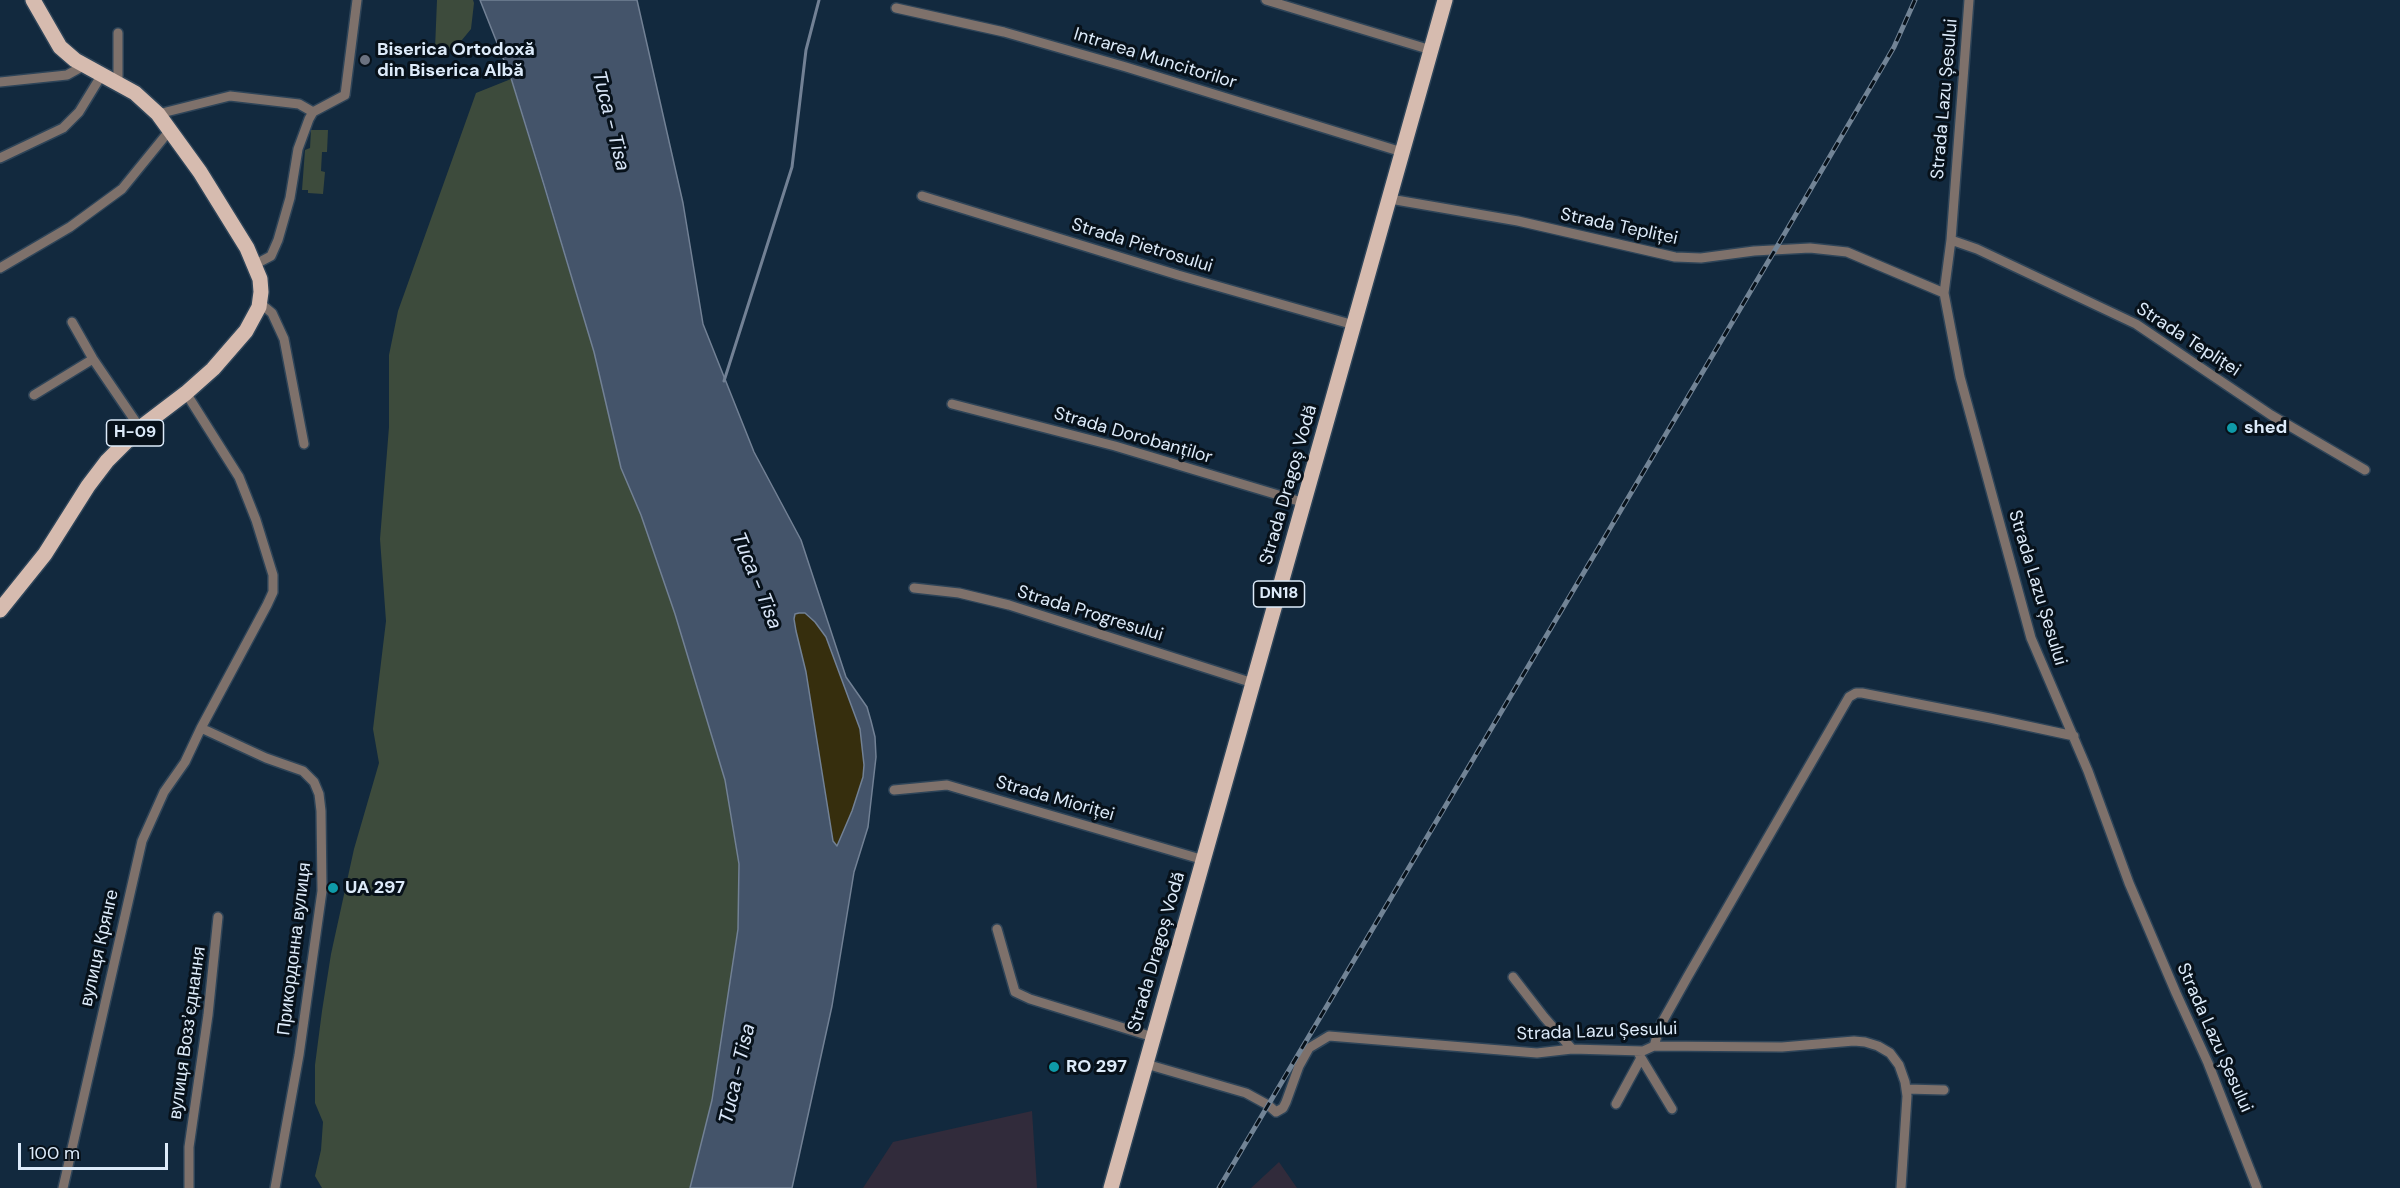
<!DOCTYPE html>
<html>
<head>
<meta charset="utf-8">
<style>
  body { margin:0 }
  #map { position:relative; width:2400px; height:1188px; overflow:hidden; background:#12293e; font-family:"DM Sans",sans-serif }
  canvas { display:block }
  .scale { position:absolute; left:18px; top:1143px; width:150px; height:27px; box-sizing:border-box; border:3px solid #ddebfa; border-top:0; padding-left:8px; font-size:18px; line-height:21px; white-space:nowrap; color:#ddebfa; -webkit-text-stroke:4px #07111a; paint-order:stroke }
</style>
</head>
<body>
<div id="map">
<canvas width="2400" height="1188"></canvas>
<div class="scale">100 m</div>
</div>
<script>
const g = document.querySelector('canvas').getContext('2d');
g.lineJoin = 'round';
function fillPath(path, color) { g.fillStyle = color; g.fill(path, 'evenodd'); }
const shape = rows => new Path2D(rows.map(r => 'M' + r).join(''));
function trace(path, color, width, dash) { g.strokeStyle = color; g.lineWidth = width; g.lineCap = dash ? 'butt' : 'round'; g.setLineDash(dash || []); g.stroke(path); }
function drawText(font, color, halo, rows, align = 'center') {
  g.font = font + ' "DM Sans",sans-serif'; g.lineWidth = 6; g.setLineDash([]); g.textBaseline = 'middle'; g.strokeStyle = halo; g.fillStyle = color; for (const [text, x, y, turn = 0] of rows) {
    g.save(); g.translate(x, y); g.rotate((+turn || 0) * Math.PI / 180); g.textAlign = isNaN(turn) ? turn : align; if (halo) g.strokeText(text, 0, 0); g.fillText(text, 0, 0); g.restore();
  }
}
fillPath(shape([
  [1032,1111,1037,1188,863,1188,893,1142],
  [1279,1162,1297,1188,1251,1188]
]), '#312b3b');
fillPath(shape([
  [437,0,473,0,474,3,471,29,457,46,443,52,435,49],
  [511,79,594,352,621,468,641,515,675,614,725,780,739,864,738,928,717,1071,712,1100,690,1188,322,1188,315,1176,321,1150,323,1122,315,1103,315,1065,322,1011,331,954,354,849,379,763,373,729,386,621,380,539,389,427,389,355,398,311,476,93],
  [311,130,328,130,327,152,322,152,321,171,325,172,323,194,308,193,308,190,302,190,305,150,310,148]
]), '#3d4b3c');
fillPath(shape([
  [799,613,804,613,815,622,826,637,860,729,864,765,863,777,852,811,837,846,833,841,806,672,796,631,794,619,795,614]
]), '#362e0d');
const water = shape([
  [480,0,637,0,683,203,703,324,754,452,801,540,846,677,867,707,871,721,875,737,876,757,868,827,854,872,832,1006,792,1188,690,1188,712,1100,738,929,739,864,725,780,675,614,641,515,621,468,594,352,544,185,511,78,480,0],
  [799,613,805,613,815,622,826,637,860,729,864,765,863,777,852,811,837,846,833,841,806,672,796,631,794,619,795,614,799,613]
]);
fillPath(water, '#44546a');
trace(water, '#728195', 1.5);
trace(shape([
  [724,381,792,167,806,50,819,0]
]), '#728195', 3);
const street = shape([
  [1266,0,1431,50],
  [1969,0,1951,240,1944,293,1960,377,2031,638,2088,771,2129,883,2176,993,2208,1063,2257,1188],
  [896,8,1004,32,1126,67,1402,152],
  [118,33,118,84],
  [0,82,67,75,85,65],
  [158,114,230,96,299,104,313,112],
  [0,158,63,128,79,112,101,76],
  [922,196,1178,275,1354,325],
  [1390,199,1518,221,1675,257,1701,258,1754,251,1810,248,1847,252,1944,293],
  [1951,240,1977,249,2136,324,2271,415,2365,470],
  [254,265,271,256,278,240,290,198,298,149,309,119,313,112,345,95,357,0],
  [0,268,70,227,122,189,170,130],
  [260,303,272,313,284,339,304,444],
  [72,322,93,359,140,428],
  [186,393,239,477,256,520,273,575,273,592,267,605,201,728,266,758,303,771,314,782,319,794,321,811,322,891,299,1055,275,1188],
  [34,395,93,359],
  [952,404,1115,446,1305,503],
  [914,588,959,593,1009,605,1253,683],
  [894,790,947,785,1204,860],
  [997,929,1015,992,1030,999,1153,1037],
  [1513,977,1544,1017,1572,1049],
  [1654,1046,1660,1026,1688,976,1849,697,1856,693,1862,693,1990,718,2074,736],
  [1637,1051,1672,1109],
  [1146,1064,1246,1093,1268,1105,1276,1112,1283,1108,1286,1102,1299,1066,1309,1048,1329,1036,1537,1053,1572,1049,1643,1051,1654,1046,1782,1047,1854,1041,1865,1042,1878,1046,1890,1053,1899,1065,1905,1082,1907,1096,1901,1188],
  [1906,1089,1944,1090],
  [1616,1104,1641,1058],
  [63,1188,142,841,164,792,185,762,201,728],
  [189,1188,189,1147,208,1015,218,917]
]);
const primary = shape([
  [0,610,45,554,88,486,107,461,140,428,186,393,213,369,246,331,259,307,261,292,260,279,247,248,200,172,158,114,135,93,75,60,60,47,33,0],
  [1111,1188,1445,0]
]);
trace(street, '#2e4458', 12);
trace(primary, '#2e4458', 18);
trace(street, '#7e716b', 9);
trace(primary, '#d6bbaf', 15);
const rail = shape([
  [1219,1188,1775,250,1894,47,1915,0]
]);
trace(rail, '#728496', 5);
trace(rail, '#07111a', 3, [9]);
for (const [x, y, r, color] of [
  [365,60,6,"#6b7280"],
  [2232,428,6,"#0f9aa8"],
  [333,888,6,"#0f9aa8"],
  [1054,1067,6,"#0f9aa8"]
]) { const dot = new Path2D(); dot.arc(x, y, r, 0, 2 * Math.PI); g.fillStyle = color; g.fill(dot); trace(dot, '#07111a', 2); }
for (const [x, y, w] of [
  [135,433,57],
  [1279,594,51]
]) { const box = new Path2D(); box.roundRect(x - w / 2, y - 13, w, 26, 4.5); g.fillStyle = '#07111a'; g.fill(box); trace(box, '#ddebfa', 1.5); }
drawText('bold 16px', '#ddebfa', null, [
  ["Н-09",135,433],
  ["DN18",1279,594]
]);
drawText('bold 18px', '#ddebfa', '#07111a', [
  ["Biserica Ortodoxă",377,50],
  ["din Biserica Albă",377,71],
  ["shed",2244,428],
  ["UA 297",345,888],
  ["RO 297",1066,1067]
], 'left');
drawText('18px', '#ddebfa', '#07111a', [
  ["Intrarea Muncitorilor",1155,59,17],
  ["Strada Lazu Șesului",1945,99,-85],
  ["Strada Tepliței",1619,227,12],
  ["Strada Pietrosului",1142,246,17],
  ["Strada Tepliței",2188,340,33],
  ["Strada Dorobanților",1133,436,16],
  ["Strada Dragoș Vodă",1289,485,-74],
  ["Strada Lazu Șesului",2037,588,73],
  ["Strada Progresului",1090,614,17],
  ["Strada Mioriței",1055,799,16],
  ["вулиця Крянге",100,948,-77],
  ["Прикордонна вулиця",295,949,-83],
  ["Strada Dragoș Vodă",1157,952,-74],
  ["Strada Lazu Șesului",1597,1032,-2],
  ["вулиця Воззʼєднання",188,1033,-82],
  ["Strada Lazu Șesului",2214,1038,66]
]);
drawText('italic 20px', '#d8e5f7', '#07111a', [
  ["Тиса - Tisa",610,121,76],
  ["Тиса - Tisa",756,581,68],
  ["Тиса - Tisa",738,1074,-77]
]);
</script>
</body>
</html>
